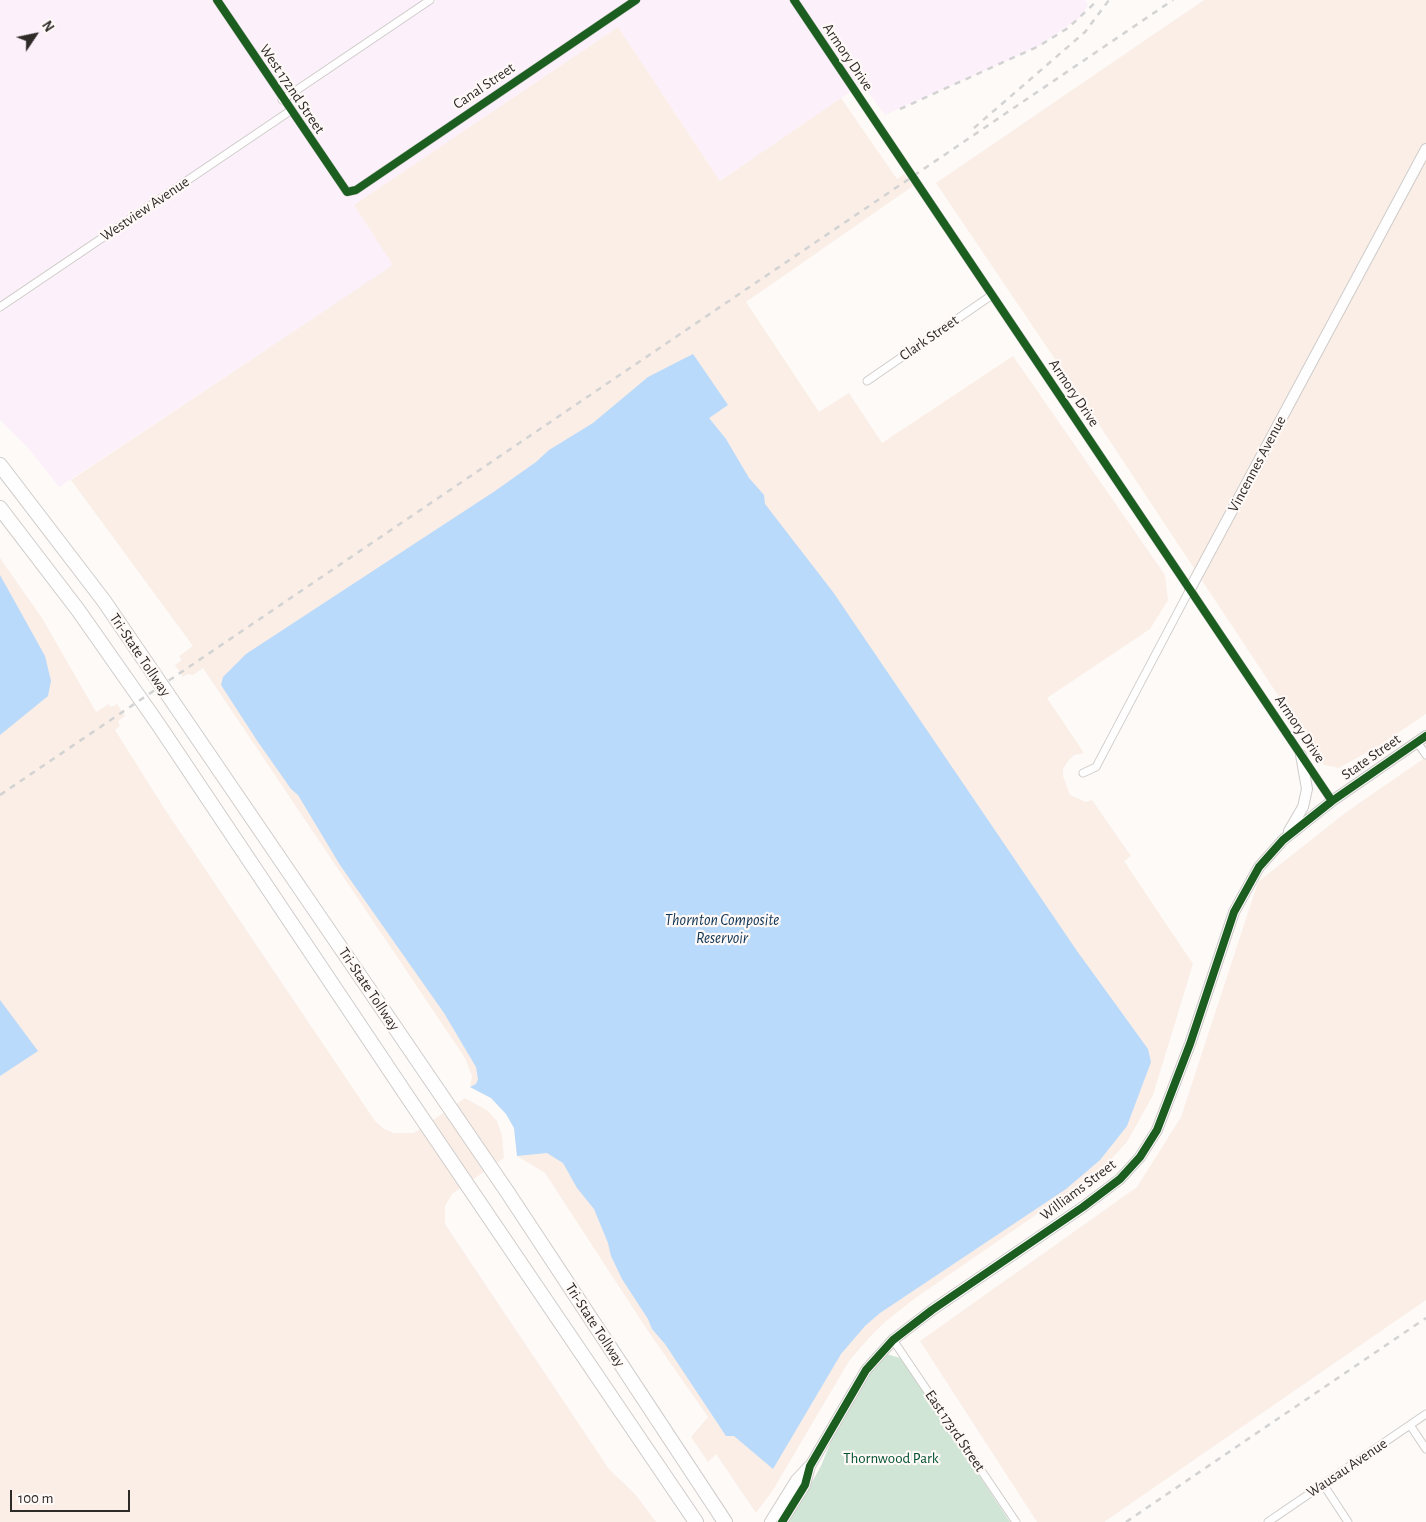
<!DOCTYPE html>
<html>
<head>
<meta charset="utf-8">
<style>
  body { margin:0 }
  #map { position:relative; width:1426px; height:1522px; overflow:hidden; background:#fdfaf8; font-family:"Alegreya Sans",sans-serif }
  canvas { display:block }
  .north { position:absolute; left:10px; top:10px; width:50px; height:50px; -webkit-text-stroke:4px #fef9f7; paint-order:stroke; rotate:56deg; font-size:14px; font-weight:700; line-height:20px; text-align:center; color:#2e2a28 }
  .north::after { content:''; display:block; margin:auto; width:18px; height:22px; background:#2e2a28; clip-path:polygon(50% 0,100% 100%,50% 72%,0 100%) }
  .scale { position:absolute; left:10px; top:1490px; width:120px; height:22px; box-sizing:border-box; border:2px solid #2e2a28; border-top:0; padding-left:6px; font-size:15px; line-height:18px; white-space:nowrap; color:#2e2a28; -webkit-text-stroke:4px #fef9f7; paint-order:stroke }
</style>
</head>
<body>
<div id="map">
<canvas width="1426" height="1522"></canvas>
<div class="north">N</div>
<div class="scale">100 m</div>
</div>
<script>
const g = document.querySelector('canvas').getContext('2d');
g.lineJoin = 'round';
function fillPath(path, color) { g.fillStyle = color; g.fill(path, 'evenodd'); }
const shape = rows => new Path2D(rows.map(r => 'M' + r).join(''));
function trace(path, color, width, dash) { g.strokeStyle = color; g.lineWidth = width; g.lineCap = dash ? 'butt' : 'round'; g.setLineDash(dash || []); g.stroke(path); }
function drawText(font, color, halo, rows, align = 'center') {
  g.font = font + ' "Alegreya Sans",sans-serif'; g.lineWidth = 4.5; g.setLineDash([]); g.textBaseline = 'middle'; g.strokeStyle = halo; g.fillStyle = color; for (const [text, x, y, turn = 0] of rows) {
    g.save(); g.translate(x, y); g.rotate((+turn || 0) * Math.PI / 180); g.textAlign = isNaN(turn) ? turn : align; if (halo) g.strokeText(text, 0, 0); g.fillText(text, 0, 0); g.restore();
  }
}
fillPath(shape([
  [0,0,1085,0,1088,5,1082,16,1039,46,885,115,862,84,720,181,618,27,354,205,394,265,59,487,28,448,0,420]
]), '#fcf1fa');
fillPath(shape([
  [1204,0,1426,0,1426,714,1380,745,1339,768,1324,765,1094,417,936,183],
  [618,27,720,181,841,98,897,179,904,174,913,186,746,302,819,412,849,393,882,443,1013,356,1165,575,1168,600,1150,629,1047,698,1084,753,1074,755,1068,761,1063,769,1063,776,1070,795,1086,802,1092,800,1131,856,1124,861,1193,964,1153,1095,1127,1142,1101,1170,914,1299,885,1322,868,1339,849,1361,773,1490,756,1513,716,1454,708,1462,691,1437,708,1417,648,1331,545,1173,517,1156,514,1128,506,1114,491,1098,470,1087,472,1076,465,1058,203,668,193,675,187,674,183,677,175,665,182,660,179,656,193,646,71,480,393,265,354,205],
  [0,558,42,618,96,712,109,704,111,707,117,704,125,716,118,721,120,726,115,730,164,808,375,1121,384,1129,394,1133,414,1133,465,1098,488,1111,497,1121,502,1136,504,1158,452,1194,445,1206,445,1224,609,1469,635,1494,656,1522,0,1522],
  [1426,757,1426,1300,1104,1522,1037,1522,920,1341,1137,1187,1181,1117,1258,882,1345,813]
]), '#faeee7');
fillPath(shape([
  [880,1352,900,1358,907,1367,1010,1522,789,1522,821,1466,838,1424,873,1353]
]), '#d0e5d6');
fillPath(shape([
  [693,354,728,405,709,418,726,439,749,478,764,495,765,504,833,592,1077,951,1148,1049,1151,1062,1127,1126,1100,1160,1066,1189,880,1313,865,1326,841,1354,773,1469,734,1436,726,1436,665,1344,652,1329,648,1319,622,1279,611,1256,608,1243,594,1209,577,1188,563,1163,547,1153,517,1156,514,1128,506,1114,491,1098,470,1087,476,1084,478,1079,476,1067,444,1013,340,865,298,795,291,789,258,742,221,685,223,677,246,654,495,491,536,462,549,450,593,423,648,377],
  [0,575,45,656,51,681,48,696,0,735],
  [0,1000,38,1051,0,1076]
]), '#b9dafb');
const street = shape([
  [217,0,347,192,356,190,636,0],
  [794,0,1332,801],
  [282,100,430,0],
  [0,307,290,111],
  [867,381,992,295],
  [1417,742,1426,755],
  [1083,773,1096,767,1190,589],
  [893,1340,1016,1522],
  [1410,1425,1426,1449],
  [1323,1484,1348,1522],
  [1268,1522,1426,1414]
]);
const secondary = shape([
  [1190,589,1426,149],
  [1289,831,1303,807,1307,789,1301,755],
  [770,1522,796,1480,809,1466],
  [782,1522,805,1485,810,1466,866,1370,893,1340,932,1310,1083,1207,1120,1179,1140,1157,1157,1130,1190,1044,1234,912,1259,867,1283,840,1332,801,1426,736]
]);
const highway = shape([
  [0,465,104,601,508,1193,725,1522],
  [0,508,78,610,158,724,409,1099,696,1522]
]);
trace(street, '#cfccca', 9);
trace(secondary, '#cfccca', 12);
trace(highway, '#cfccca', 16);
trace(street, '#fffefe', 7);
trace(secondary, '#fffefe', 10);
trace(highway, '#fffefe', 14);
trace(shape([
  [900,109,1039,46,1068,28,1098,0],
  [974,128,1085,32,1109,0],
  [0,795,1173,0],
  [1126,1522,1426,1318]
]), '#d3d3d3', 2.5, [6, 6]);
trace(shape([
  [217,0,347,192,356,190,636,0],
  [794,0,1332,801],
  [782,1522,805,1485,810,1466,866,1370,893,1340,932,1310,1083,1207,1120,1179,1140,1157,1157,1130,1190,1044,1234,912,1259,867,1283,840,1332,801,1426,736]
]), '#1b5e20', 8);
drawText('15px', '#2e2a28', '#fef9f7', [
  ["Armory Drive",848,57,56],
  ["Canal Street",484,86,-34],
  ["West 172nd Street",292,89,56],
  ["Westview Avenue",145,209,-34],
  ["Clark Street",929,338,-35],
  ["Armory Drive",1074,393,56],
  ["Vincennes Avenue",1257,464,-62],
  ["Tri-State Tollway",140,655,56],
  ["Armory Drive",1300,729,56],
  ["State Street",1371,757,-35],
  ["Tri-State Tollway",369,989,56],
  ["Williams Street",1078,1190,-37],
  ["Tri-State Tollway",595,1325,57],
  ["East 173rd Street",955,1431,56],
  ["Wausau Avenue",1347,1468,-34]
]);
drawText('15px', '#01522f', '#fef9f7', [
  ["Thornwood Park",891,1458]
]);
drawText('italic 16px', '#0f3352', '#fef9f7', [
  ["Thornton Composite",722,920],
  ["Reservoir",722,938]
]);
</script>
</body>
</html>
